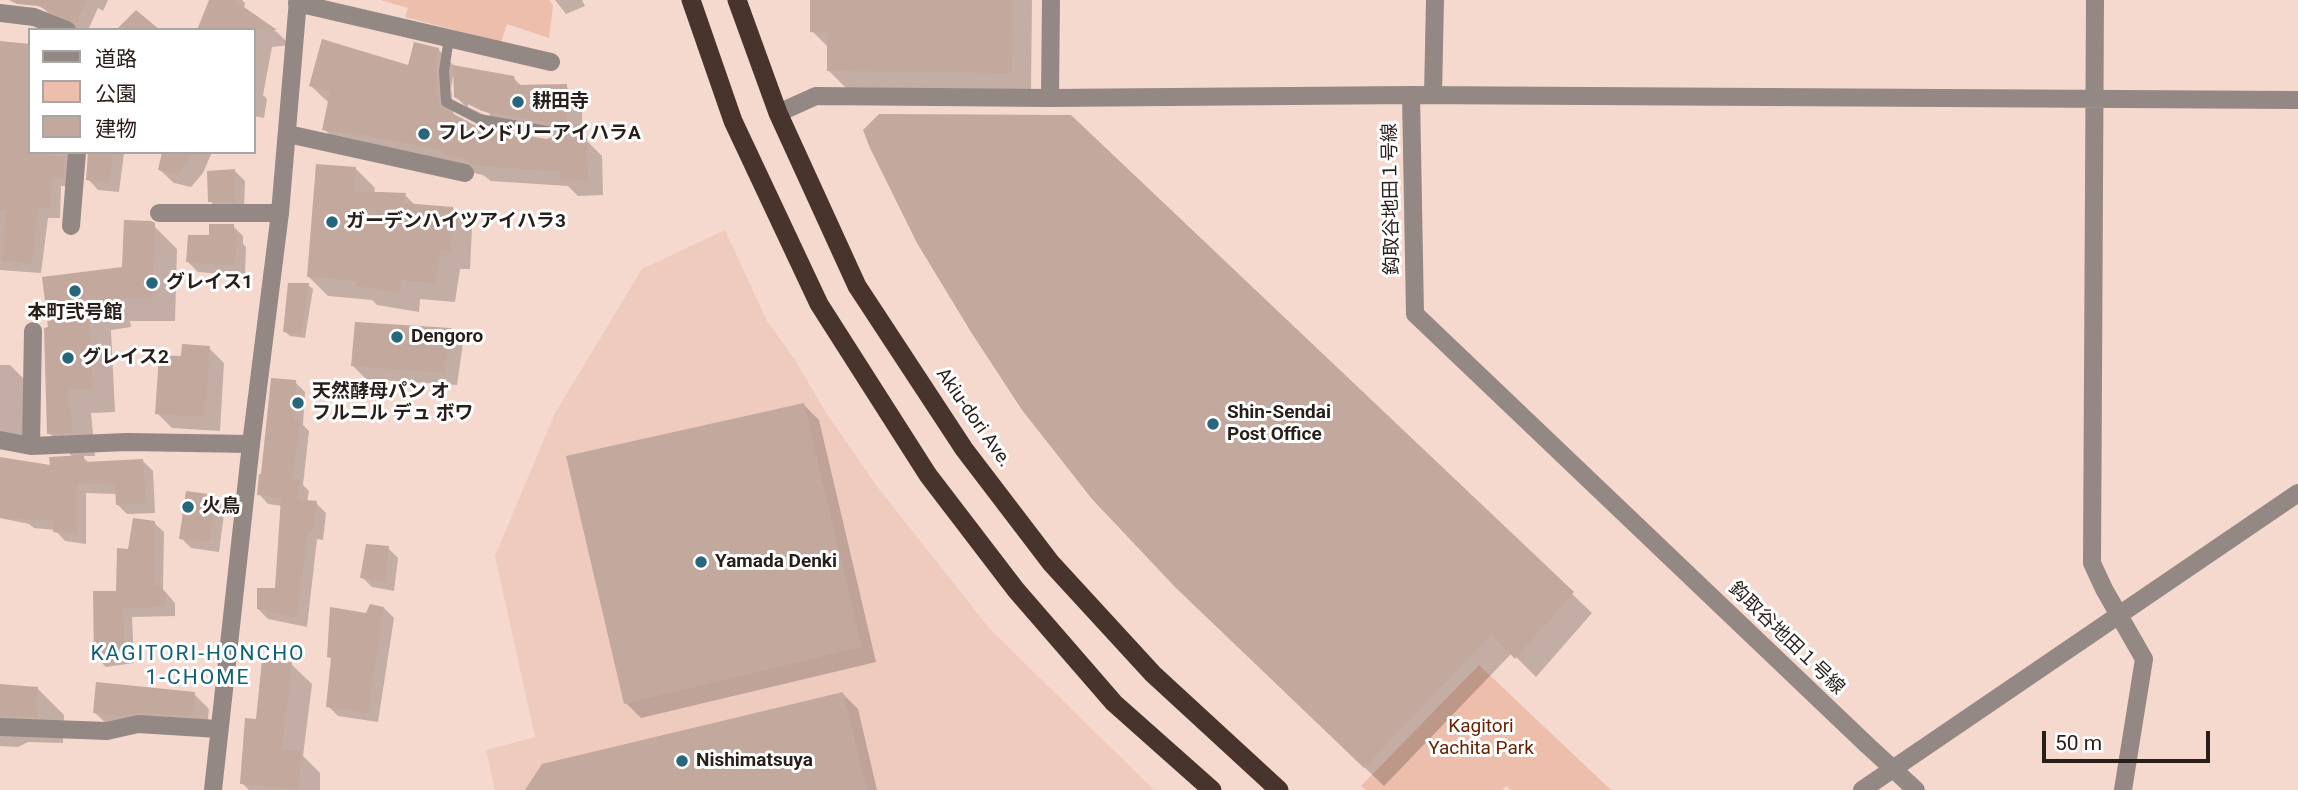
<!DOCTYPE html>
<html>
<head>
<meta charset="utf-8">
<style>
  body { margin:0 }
  #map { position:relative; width:2298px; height:790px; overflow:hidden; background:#f5d9ce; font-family:Roboto,"Noto Sans JP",sans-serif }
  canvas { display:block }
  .legend { position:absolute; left:28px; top:28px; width:228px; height:126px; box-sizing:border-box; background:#fff; border:2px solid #a9a5a3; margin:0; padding:9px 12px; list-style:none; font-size:21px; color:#281e1a }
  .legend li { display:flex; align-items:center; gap:14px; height:35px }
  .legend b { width:35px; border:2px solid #a9a5a3 }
  .scale { position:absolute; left:2042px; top:731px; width:168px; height:32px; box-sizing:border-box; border:4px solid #281e1a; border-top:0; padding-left:9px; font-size:21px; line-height:24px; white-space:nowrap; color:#281e1a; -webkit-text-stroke:5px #fff; paint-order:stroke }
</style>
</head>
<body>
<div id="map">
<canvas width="2298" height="790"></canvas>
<ul class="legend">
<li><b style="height:9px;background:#938883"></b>道路</li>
<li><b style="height:19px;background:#edbeab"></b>公園</li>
<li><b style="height:19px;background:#c2a89d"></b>建物</li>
</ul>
<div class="scale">50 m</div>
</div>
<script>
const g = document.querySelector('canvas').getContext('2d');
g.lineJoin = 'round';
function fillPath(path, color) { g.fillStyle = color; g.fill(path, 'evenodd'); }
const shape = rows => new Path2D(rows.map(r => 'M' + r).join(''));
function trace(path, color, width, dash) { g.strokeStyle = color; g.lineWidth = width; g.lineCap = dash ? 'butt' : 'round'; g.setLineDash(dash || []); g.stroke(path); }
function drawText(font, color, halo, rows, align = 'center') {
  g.font = font + ' Roboto,"Noto Sans JP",sans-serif'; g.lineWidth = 6; g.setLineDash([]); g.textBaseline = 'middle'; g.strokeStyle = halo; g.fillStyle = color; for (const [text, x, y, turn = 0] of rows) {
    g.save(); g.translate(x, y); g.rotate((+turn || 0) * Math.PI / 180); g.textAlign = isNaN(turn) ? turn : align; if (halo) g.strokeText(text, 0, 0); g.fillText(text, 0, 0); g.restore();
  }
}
fillPath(shape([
  [725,230,767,321,795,360,825,411,876,485,989,628,1154,790,495,790,486,750,535,737,495,556,555,413,642,269]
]), '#efcbbe');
fillPath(shape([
  [380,0,549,0,553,6,549,38,507,24,501,42,405,17,408,8],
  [1479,665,1611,790,1511,790,1506,786,1502,790,1366,790,1361,786]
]), '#edbeab');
fillPath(shape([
  [44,0,108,0,103,11,98,8,88,30,81,30,52,17,42,7],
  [210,0,242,0,245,3,244,9,278,33,290,45,272,47,263,95,267,99,264,118,254,116,254,30],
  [555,0,582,0,585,6,566,14],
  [812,0,1032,0,1031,92,848,90,829,71,829,48,812,31],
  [0,42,30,152,81,152,73,187,61,186,60,218,48,218,41,273,0,270],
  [439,50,454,66,513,78,523,87,566,86,582,102,582,140,586,140,602,156,603,195,578,196,568,186,491,181,483,175,461,170,340,145,324,129,329,103,311,86,409,68],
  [453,77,455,77,455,96,471,112,499,127,557,137,546,141,477,128,454,116,451,88],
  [468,103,490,114,489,117,468,107],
  [1070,117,1592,613,1536,677,1512,653,1384,786,1197,606],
  [89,152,124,153,119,192,98,190,88,179],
  [164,152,212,152,203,173,191,187,174,183,160,170],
  [355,168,375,188,374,193,405,195,416,206,453,208,472,228,470,269,460,269,455,302,420,299,419,312,377,305,372,300,328,296,309,277],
  [235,171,245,181,244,211,220,211,210,201],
  [153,225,177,249,175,321,130,321,131,327,111,330,115,412,91,413,95,456,82,456,89,463,143,461,153,471,155,513,127,514,117,504,117,494,86,493,86,544,65,541,55,530,34,528,29,524,0,518,0,459,52,467,73,457,49,433,45,329,124,269],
  [233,226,243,236,243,244,246,247,245,276,198,272,188,262,211,237],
  [308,285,313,289,305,338,290,336,285,332],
  [450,330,463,343,457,385,366,379,353,366],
  [209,348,224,363,220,431,172,428,157,413],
  [0,365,10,365,37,392,36,451,0,449],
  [295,382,305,392,303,425,309,431,303,485,309,491,307,502,316,503,326,513,323,540,317,539,307,627,268,619,258,609,277,590,283,506,268,504,259,494],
  [804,405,819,420,876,662,641,718,626,703],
  [215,496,225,506,219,552,191,548,181,538],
  [154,523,164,532,163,589,175,603,175,616,132,617,134,663,106,667,96,657,129,551],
  [388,548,398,558,394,591,372,587,362,577],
  [384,608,394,618,378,722,338,716,328,706,332,660,329,656,367,615],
  [291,664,312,684,303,756,320,773,320,790,249,790,242,783,258,720],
  [0,686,37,688,64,715,63,743,28,742,18,747,0,746],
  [194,694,209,709,207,730,110,727,94,712],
  [843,694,858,709,877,790,532,790]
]), '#0003');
fillPath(shape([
  [9,0,87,0,76,23,38,6,17,4],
  [209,0,234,0,277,30,197,30],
  [810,0,1013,0,1012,73,827,71,827,33,810,32],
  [136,10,160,30,116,30],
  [322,39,408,65,414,42,439,48,436,71,439,106,478,127,546,139,553,137,555,132,549,123,482,111,454,97,453,65,514,76,516,85,567,84,567,139,587,138,588,180,561,181,560,171,474,166,466,160,444,154,444,151,359,134,359,136,322,130,330,92,309,86],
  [0,41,30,44,30,152,65,157,63,178,52,177,51,209,39,208,32,264,1,261,6,211,0,210],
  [879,114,1071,115,1574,592,1515,659,1491,635,1364,768,1175,587,1092,499,1022,410,971,332,917,243,870,148,863,130],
  [88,152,113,152,109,183,86,180],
  [162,152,195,152,177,175,158,170],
  [316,164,356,167,354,191,406,193,404,203,453,207,451,250,441,250,436,283,401,280,400,293,356,286,356,281,307,277],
  [235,169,235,202,208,202,207,171],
  [124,220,151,221,155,223,152,298,107,298,108,304,88,307,93,389,68,390,73,433,47,434,44,328,48,327,42,277,122,267],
  [209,224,234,224,234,235,237,235,235,266,186,262,188,235,209,235],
  [288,283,309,283,301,334,283,332],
  [355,322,451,328,445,373,351,366],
  [182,344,210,346,205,417,155,414,159,355,181,356],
  [271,378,296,380,294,419,300,420,293,479,300,480,297,499,317,501,313,531,308,530,297,618,257,609,257,588,275,588,281,498,286,499,257,495,259,474,261,474],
  [804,403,862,647,624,704,566,456],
  [84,455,84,462,143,459,146,503,116,505,115,485,77,483,77,535,53,532,54,521,0,518,0,457,50,465,49,457],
  [186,491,216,495,210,542,179,539],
  [133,518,155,521,154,586,162,586,163,592,166,592,166,607,123,608,125,654,94,658,93,591,116,591,117,548,128,549],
  [366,544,389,546,385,582,360,578],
  [370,604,384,607,368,713,326,707,331,658,327,657,330,607,366,613],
  [262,660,292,662,282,750,301,751,299,789,240,784,245,718,256,719],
  [96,682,195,692,193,716,139,713,122,716,93,713],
  [0,684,38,687,37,717,0,716],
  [843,692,867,790,525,790,542,764]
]), '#c2a89d');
trace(shape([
  [449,38,444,71,446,102,479,119,547,131]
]), '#938883', 10);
trace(shape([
  [2095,0,2092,563,2104,589,2144,659,2123,790],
  [297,3,551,62],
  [0,13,34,17,67,30],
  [1411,95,2298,100],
  [1433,95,1435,0],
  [1050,98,1051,0],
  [778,113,816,96,1050,98,1411,95,1415,314,1866,744],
  [288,134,465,173],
  [159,213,280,213],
  [71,226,77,152],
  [0,440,31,446,127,442,251,444],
  [31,446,33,331],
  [0,727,107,731,138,724,218,729]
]), '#938883', 18);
trace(shape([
  [1866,744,1916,790],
  [213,790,251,444,280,213,298,0],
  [1862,790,2298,493]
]), '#938883', 18);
trace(shape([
  [691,0,733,121,819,304,928,475,1016,590,1114,703,1212,790],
  [737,0,778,113,857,286,964,449,1051,563,1153,674,1279,790]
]), '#48342c', 19);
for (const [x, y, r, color] of [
  [518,102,7,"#27677c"],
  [424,134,7,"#27677c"],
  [332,222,7,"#27677c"],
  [152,283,7,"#27677c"],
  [75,291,7,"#27677c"],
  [397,337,7,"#27677c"],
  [68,358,7,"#27677c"],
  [298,403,7,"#27677c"],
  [1213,424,7,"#27677c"],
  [188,507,7,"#27677c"],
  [701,562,7,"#27677c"],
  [682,761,7,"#27677c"]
]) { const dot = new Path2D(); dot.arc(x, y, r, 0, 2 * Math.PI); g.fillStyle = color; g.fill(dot); trace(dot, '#fff', 2.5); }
drawText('bold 19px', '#281e1a', '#fff', [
  ["耕田寺",532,102],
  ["フレンドリーアイハラA",438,134],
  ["ガーデンハイツアイハラ3",346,222],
  ["グレイス1",166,283],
  ["本町弐号館",75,313,"center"],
  ["Dengoro",411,337],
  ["グレイス2",82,358],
  ["天然酵母パン オ",312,392],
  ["フルニル デュ ボワ",312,414],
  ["Shin-Sendai",1227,413],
  ["Post Office",1227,435],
  ["火鳥",202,507],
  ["Yamada Denki",715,562],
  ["Nishimatsuya",696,761]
], 'left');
drawText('19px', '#281e1a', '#fff', [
  ["鈎取谷地田１号線",1392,199,-91],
  ["Akiu-dori Ave.",973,418,55],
  ["鈎取谷地田１号線",1786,639,44]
]);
drawText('19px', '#672300', '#fff', [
  ["Kagitori",1481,727],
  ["Yachita Park",1481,749]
]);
g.letterSpacing = '2px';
drawText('21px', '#106077', '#fff', [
  ["KAGITORI-HONCHO",198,655],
  ["1-CHOME",198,679]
]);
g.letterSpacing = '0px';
</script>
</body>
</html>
